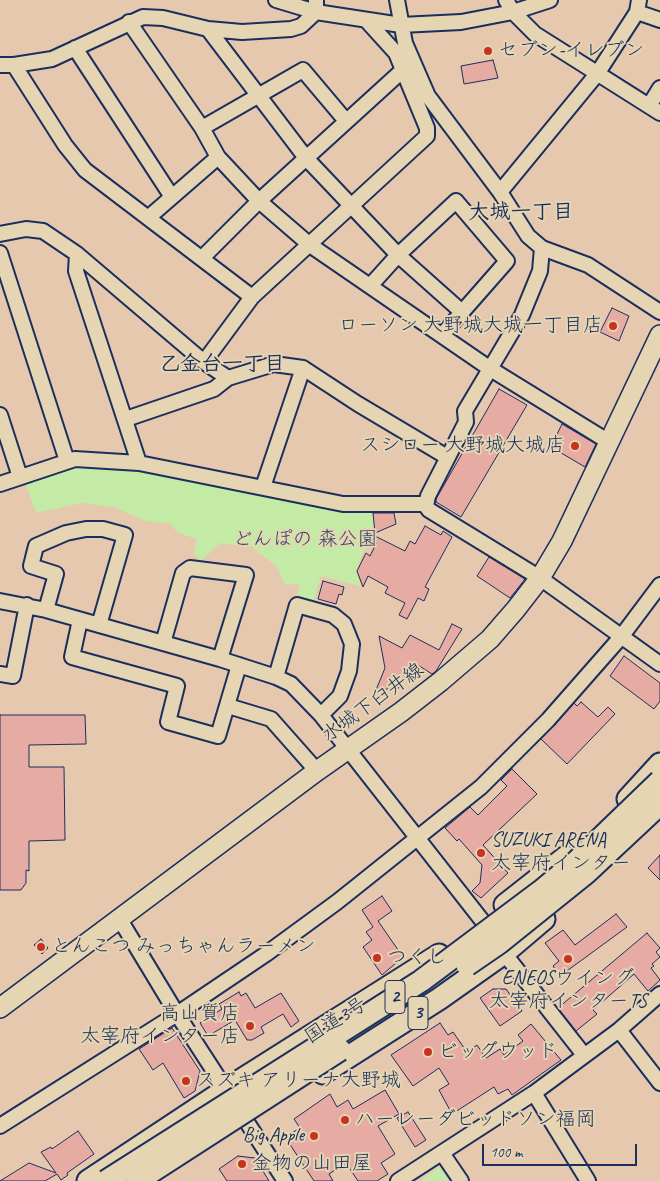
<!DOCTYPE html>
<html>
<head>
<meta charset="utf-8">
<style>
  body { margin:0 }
  #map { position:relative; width:660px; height:1181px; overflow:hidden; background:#e6c8ae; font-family:Caveat,sans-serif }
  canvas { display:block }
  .scale { position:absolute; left:482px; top:1144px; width:155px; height:22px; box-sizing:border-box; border:2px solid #1b2f5e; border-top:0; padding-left:6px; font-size:15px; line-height:18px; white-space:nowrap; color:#1b2f5e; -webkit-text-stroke:4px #e6d5b2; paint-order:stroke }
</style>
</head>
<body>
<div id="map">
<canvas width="660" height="1181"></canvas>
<div class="scale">100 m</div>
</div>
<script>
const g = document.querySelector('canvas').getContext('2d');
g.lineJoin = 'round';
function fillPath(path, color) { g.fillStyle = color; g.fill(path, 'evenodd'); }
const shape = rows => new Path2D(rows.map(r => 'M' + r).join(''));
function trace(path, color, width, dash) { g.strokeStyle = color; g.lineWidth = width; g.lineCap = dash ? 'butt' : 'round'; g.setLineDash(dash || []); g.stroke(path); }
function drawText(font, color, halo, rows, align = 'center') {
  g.font = font + ' Caveat,"Klee One",sans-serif'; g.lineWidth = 4; g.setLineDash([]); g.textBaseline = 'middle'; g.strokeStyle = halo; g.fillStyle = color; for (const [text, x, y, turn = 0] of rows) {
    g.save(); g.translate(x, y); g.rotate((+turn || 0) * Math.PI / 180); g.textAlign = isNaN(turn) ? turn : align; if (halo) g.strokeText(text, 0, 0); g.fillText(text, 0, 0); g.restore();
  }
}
fillPath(shape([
  [81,463,372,510,375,538,363,552,356,571,361,586,321,576,313,604,296,599,300,585,285,584,276,566,252,547,220,543,201,561,194,553,196,539,177,532,171,524,146,521,113,507,82,503,36,513,24,479],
  [439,1167,449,1181,420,1181]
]), '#c4eba6');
const building = shape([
  [493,60,498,78,464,84,461,66,493,60],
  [612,308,629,316,619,341,600,332,612,308],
  [499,389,527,405,461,517,436,502,436,499,499,389],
  [562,424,596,444,585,467,551,447,562,424],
  [373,513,394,513,396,524,375,533,373,513],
  [425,526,441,535,443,531,452,537,425,587,429,589,424,601,418,598,407,619,399,615,405,603,385,593,388,587,368,576,363,587,357,571,366,553,370,556,376,544,375,536,405,551,410,541,415,544,425,526],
  [489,557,525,579,510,598,477,576,489,557],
  [323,581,344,587,342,595,339,594,336,604,318,599,323,581],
  [452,624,462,629,436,671,432,674,413,662,396,692,388,689,376,690,385,668,379,636,402,648,410,635,439,650,452,624],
  [624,656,660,683,660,701,654,709,610,676,624,656],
  [581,702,598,717,608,707,615,714,567,764,541,739,574,703,577,706,581,702],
  [0,715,85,715,86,744,29,745,29,767,64,767,65,840,29,841,29,871,26,870,26,883,21,890,0,890,0,715],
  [512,769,537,794,483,845,508,873,481,898,472,891,480,883,482,865,459,839,457,841,445,828,470,807,478,815,507,786,501,780,512,769],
  [660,855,660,880,648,868,660,855],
  [382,896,392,911,378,921,403,957,382,975,363,947,372,940,366,932,373,927,362,910,382,896],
  [616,914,627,927,560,976,553,966,559,961,545,943,563,930,575,945,616,914],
  [647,933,660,948,656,952,660,957,652,964,654,966,651,968,660,980,648,991,634,974,593,1010,597,1014,576,1031,558,1008,647,933],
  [41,939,48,948,42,954,34,945,41,939],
  [493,989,506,989,522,1011,500,1026,480,998,493,989],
  [239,992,241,996,246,993,255,1008,281,993,299,1021,291,1027,283,1014,261,1027,264,1033,252,1040,247,1040,235,1020,208,1036,200,1023,222,1009,219,1004,239,992],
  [440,1023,448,1035,453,1032,467,1052,477,1045,486,1058,500,1049,504,1055,523,1041,518,1035,531,1024,561,1060,512,1095,508,1089,498,1094,494,1087,452,1114,439,1090,449,1084,439,1068,413,1086,391,1055,440,1023],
  [172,1028,200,1071,195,1091,184,1098,163,1063,153,1070,139,1049,172,1028],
  [385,1090,399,1114,378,1126,395,1154,381,1163,388,1174,377,1181,358,1181,346,1163,329,1174,333,1181,314,1181,285,1137,300,1128,294,1119,330,1094,337,1107,348,1100,353,1109,385,1090],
  [408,1112,426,1140,415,1147,397,1118,408,1112],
  [78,1131,94,1154,67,1173,68,1175,61,1180,57,1174,45,1181,0,1181,29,1163,56,1173,41,1152,51,1147,52,1149,78,1131],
  [238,1156,255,1158,269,1181,227,1181,219,1169,238,1156]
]);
fillPath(building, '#e6aba3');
trace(building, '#1b2f5e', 1);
const minor = shape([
  [276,0,316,12,401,25,461,22,513,12,550,0],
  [397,0,405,43,428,96,500,192,528,236,542,248,588,265,660,312],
  [506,0,513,12,535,34,660,113],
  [637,12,660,20],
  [129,22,202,128,218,157,259,201,310,245,489,368,609,442],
  [208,29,306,158,398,255,462,312],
  [75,48,172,197],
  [0,65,14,65,52,59,143,17,163,18,208,29,242,32,291,29,301,26,316,12,316,0],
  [14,65,65,145,85,170,252,297],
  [649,106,660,88],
  [202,128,303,70,346,121],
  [500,192,597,74,637,12,639,0],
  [149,217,218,157],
  [0,234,26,229,43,231,77,254,204,362,228,378,274,364,303,368,358,404,447,457],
  [542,248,540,271,522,315,465,411,466,422,428,496,426,506,429,510,540,578,660,664],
  [0,253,67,461],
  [77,254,76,271,139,463],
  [202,258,259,201,404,69],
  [370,286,398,255,456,201,507,261,442,335],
  [204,362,252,297,427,136,427,128,396,53,367,21],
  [0,415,20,477],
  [126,419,214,389,228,378],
  [0,484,75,459,139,463,343,504,426,504],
  [263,487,303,368],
  [0,601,46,610,220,659,276,677,291,684,321,715,484,923],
  [46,610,56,574,31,566,36,546,66,533,86,529,103,529,125,535,99,625],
  [80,620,72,657,177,686,168,722,218,736,239,665],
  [163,643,183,573,190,568,246,575,220,659],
  [0,674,13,676,27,605],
  [276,677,297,605,333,615,344,624,352,644,349,671,340,696,321,715],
  [228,706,271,719,317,771],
  [119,918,177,1014,285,1181],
  [504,953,584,1055],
  [619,1030,660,1083],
  [534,1093,588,1181],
  [0,1126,177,1014,266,954,337,902,481,787,548,720,621,637,660,585],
  [442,1153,461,1181],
  [398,1181,534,1093,619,1030,660,994]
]);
const major = shape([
  [0,1008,317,771,401,712,441,681,490,639,516,609,540,578,562,541,660,335]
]);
const highway = shape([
  [628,799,660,764],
  [505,905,566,857],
  [323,1073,439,999,504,953,544,919],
  [88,1181,227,1089,439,955]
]);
trace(minor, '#1b2f5e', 18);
trace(major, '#1b2f5e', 22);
trace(highway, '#1b2f5e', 25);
trace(minor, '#e6d5b2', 14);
trace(major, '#e6d5b2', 19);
trace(highway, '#e6d5b2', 21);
const highwayBridge = shape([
  [467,965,499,943,586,873,660,804],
  [106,1181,421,981,541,891,577,861,660,781],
  [137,1181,340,1050]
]);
trace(highwayBridge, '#1b2f5e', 25, []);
trace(highwayBridge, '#e6d5b2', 21);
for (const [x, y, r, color] of [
  [488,51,5,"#c8321e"],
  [613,326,5,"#c8321e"],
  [575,446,5,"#c8321e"],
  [481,853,5,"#c8321e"],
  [41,947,5,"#c8321e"],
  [377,958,5,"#c8321e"],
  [568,959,5,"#c8321e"],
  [250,1026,5,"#c8321e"],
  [428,1052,5,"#c8321e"],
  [186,1081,5,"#c8321e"],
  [345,1120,5,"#c8321e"],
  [314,1136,5,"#c8321e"],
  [242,1164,5,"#c8321e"]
]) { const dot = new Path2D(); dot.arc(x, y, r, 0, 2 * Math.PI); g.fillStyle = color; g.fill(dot); trace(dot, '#e6d5b2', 2); }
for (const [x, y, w] of [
  [395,997,20],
  [418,1013,20]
]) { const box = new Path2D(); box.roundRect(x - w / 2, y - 16.5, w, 33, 4); g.fillStyle = '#e6d5b2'; g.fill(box); trace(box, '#1b2f5e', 1); }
drawText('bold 19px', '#1b2f5e', null, [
  ["2",395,997],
  ["3",418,1013]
]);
drawText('20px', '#1b2f5e', '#e6d5b2', [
  ["セブン-イレブン",498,51],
  ["ローソン 大野城大城一丁目店",603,326,"right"],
  ["スシロー 大野城大城店",565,446,"right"],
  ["SUZUKI ARENA",491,841],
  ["太宰府インター",491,864],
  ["とんこつ みっちゃんラーメン",51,947],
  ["つくし",387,958],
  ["ENEOSウイング",568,979,"center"],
  ["太宰府インターTS",568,1002,"center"],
  ["高山質店",240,1014,"right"],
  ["太宰府インター店",240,1037,"right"],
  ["ビッグウッド",438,1052],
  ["スズキ アリーナ大野城",196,1081],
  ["ハーレーダビッドソン福岡",355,1120],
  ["Big Apple",304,1136,"right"],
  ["金物の山田屋",252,1164]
], 'left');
drawText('20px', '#2c4265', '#e6d5b2', [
  ["どんぽの 森公園",305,540]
]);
drawText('20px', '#1b2f5e', '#e6d5b2', [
  ["水城下臼井線",373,703,-36],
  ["国道3号",336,1021,-32]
]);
drawText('bold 21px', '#1b2f5e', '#e6d5b2', [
  ["大城一丁目",521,212],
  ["乙金台一丁目",222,364]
]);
</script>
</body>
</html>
